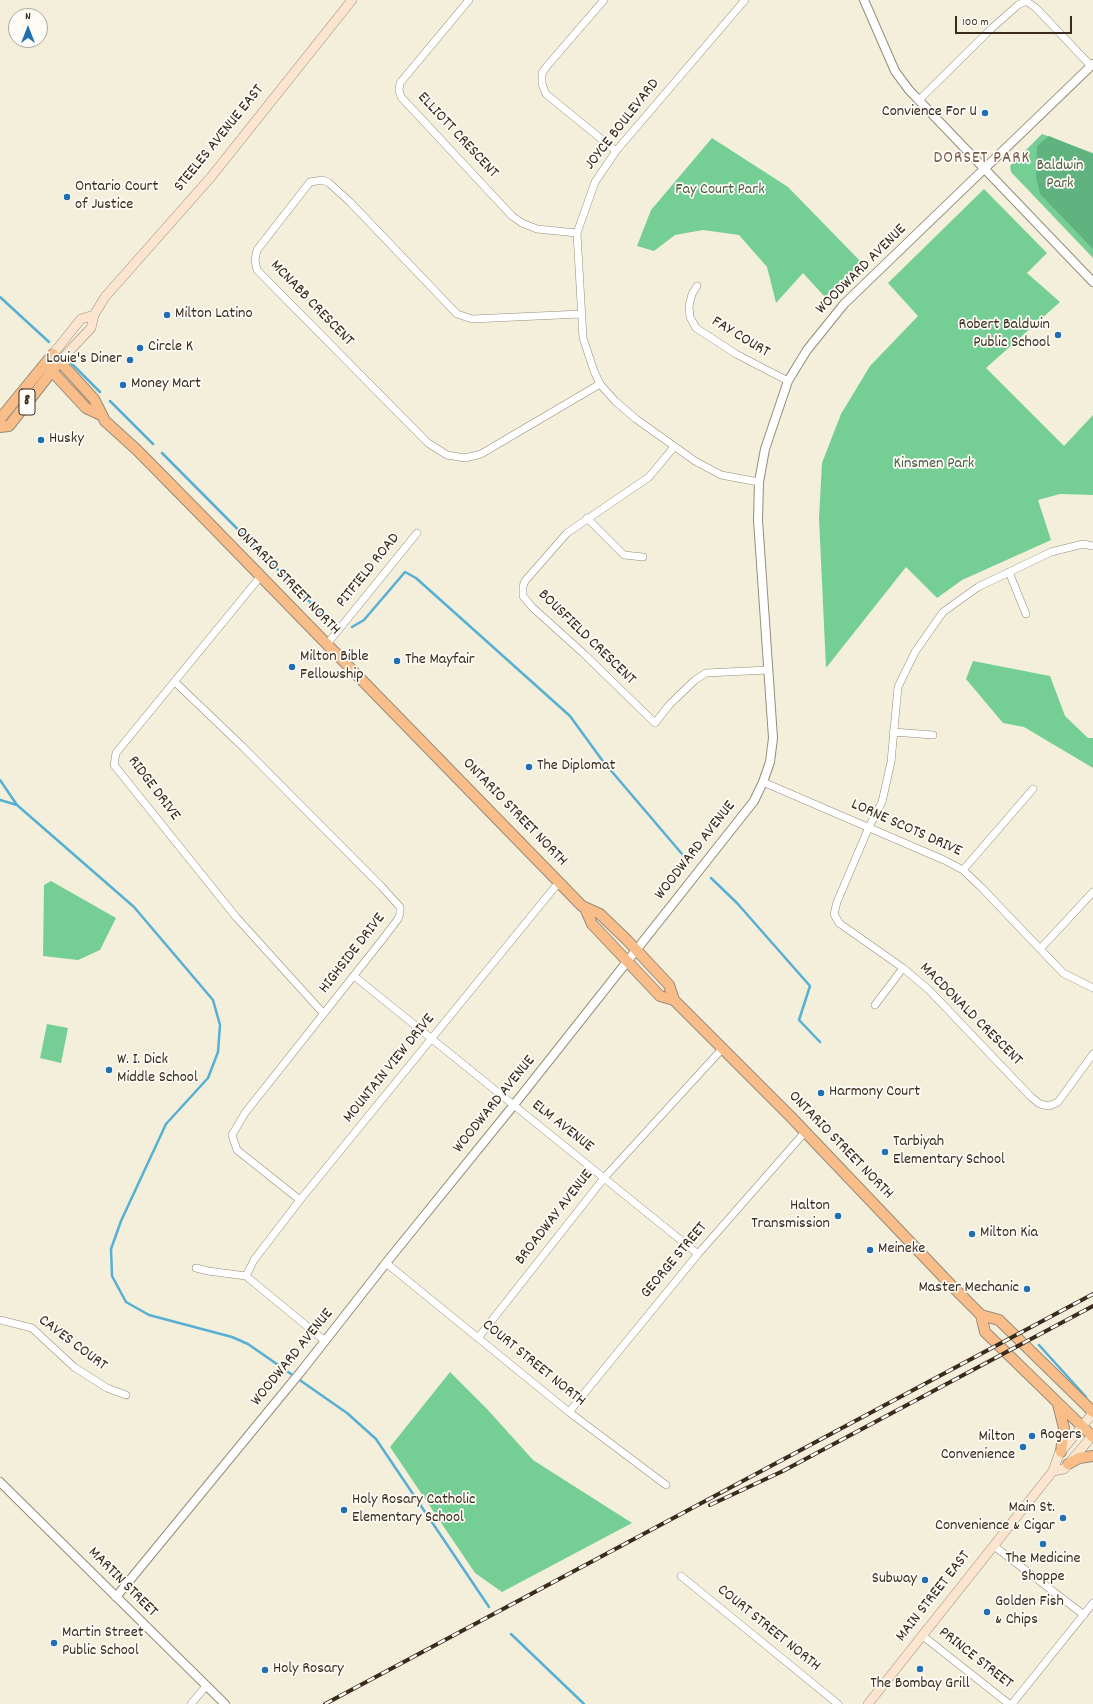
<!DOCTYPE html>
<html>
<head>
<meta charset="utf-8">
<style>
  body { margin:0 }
  #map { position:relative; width:1093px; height:1704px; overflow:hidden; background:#f3efdb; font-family:Dekko,sans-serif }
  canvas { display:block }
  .north { position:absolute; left:8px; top:8px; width:40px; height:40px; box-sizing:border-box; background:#fdfcf7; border:1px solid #afa8a0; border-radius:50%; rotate:0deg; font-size:11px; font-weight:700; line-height:16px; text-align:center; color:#3b2a1e }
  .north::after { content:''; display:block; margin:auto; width:14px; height:18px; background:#1f6fb2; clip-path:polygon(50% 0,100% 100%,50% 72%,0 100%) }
  .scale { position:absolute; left:955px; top:16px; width:117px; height:18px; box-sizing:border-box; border:2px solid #3b2a1e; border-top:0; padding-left:5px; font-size:12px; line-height:14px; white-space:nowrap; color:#3b2a1e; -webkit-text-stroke:3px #fdfcf7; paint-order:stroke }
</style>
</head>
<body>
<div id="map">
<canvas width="1093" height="1704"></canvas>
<div class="north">N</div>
<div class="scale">100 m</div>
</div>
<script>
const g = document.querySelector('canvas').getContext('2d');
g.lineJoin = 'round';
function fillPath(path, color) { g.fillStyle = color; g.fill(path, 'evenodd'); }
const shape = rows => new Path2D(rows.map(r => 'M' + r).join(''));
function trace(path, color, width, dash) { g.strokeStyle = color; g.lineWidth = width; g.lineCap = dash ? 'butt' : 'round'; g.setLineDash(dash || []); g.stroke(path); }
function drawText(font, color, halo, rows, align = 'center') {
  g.font = font + ' Dekko,sans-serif'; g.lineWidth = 3.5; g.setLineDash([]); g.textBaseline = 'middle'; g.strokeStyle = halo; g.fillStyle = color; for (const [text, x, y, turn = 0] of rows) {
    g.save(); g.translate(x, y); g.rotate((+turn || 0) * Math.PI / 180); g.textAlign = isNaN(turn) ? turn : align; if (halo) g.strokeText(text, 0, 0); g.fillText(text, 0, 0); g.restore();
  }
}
fillPath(shape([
  [1042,134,1093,153,1093,258,1011,172,1010,166],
  [712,138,788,187,862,263,825,297,803,273,776,303,767,267,739,235,703,230,675,235,654,251,637,246,651,210],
  [984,189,1047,253,1027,273,1060,302,986,368,1064,446,1093,415,1093,495,1060,494,1038,500,1051,540,962,580,937,598,906,567,826,668,819,518,822,463,841,414,870,366,918,316,888,283],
  [973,661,1050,676,1065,716,1088,738,1093,738,1093,768,1024,727,1003,723,966,679],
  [51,881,116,918,100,950,78,960,43,956,44,885],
  [47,1024,68,1028,61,1063,40,1058],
  [450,1372,487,1409,533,1460,632,1523,502,1592,475,1573,390,1447]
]), '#75cf95');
fillPath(shape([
  [1049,136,1093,154,1093,249,1040,194,1036,177,1037,146]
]), '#60b27e');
trace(shape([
  [0,297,49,342],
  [71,363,100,392],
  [110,401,153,444],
  [162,453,323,615],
  [352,627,364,620,405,572,416,578,570,716,602,760,688,861],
  [0,780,17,805,134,907,213,1000,220,1025,218,1052,208,1078,166,1124,121,1221,111,1249,112,1276,126,1302,149,1315,232,1337,248,1344,347,1413,376,1439,489,1607],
  [0,800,17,805],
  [711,878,737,903,810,986,799,1020,820,1042],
  [1039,1345,1086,1397],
  [511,1634,584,1704]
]), '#57afd4', 2.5);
const minor = shape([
  [469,0,400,83,399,90,401,97,512,216,522,223,537,229,577,233],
  [604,0,547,66,542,73,542,84,546,94,616,151],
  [745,0,616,151,595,182,577,233,583,338,594,371,600,384,615,401,636,419,695,461,721,475,759,482],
  [919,100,991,29,1018,5,1026,1,1036,8,1091,66],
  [697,286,692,294,689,306,690,317,696,328,736,354,788,381],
  [581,314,472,319,457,314,350,202,329,183,323,180,310,182,257,250,255,260,257,270,428,443,447,455,465,458,481,454,600,384],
  [674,447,649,477,567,533,525,581,523,586,523,596,532,607,583,653,655,723,670,704,695,680,706,673,768,670],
  [587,518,624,555,643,557],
  [1093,546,1083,544,1051,552,978,587,943,612,915,652,898,687,891,762,882,802,869,827,837,902,834,914,839,923,903,968,929,990,1031,1097,1040,1104,1049,1106,1058,1102,1093,1054],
  [1009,572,1026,614],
  [260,577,116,753,114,765,236,917,323,1013],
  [327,644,417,533],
  [175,682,243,747,381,886,400,907,400,913,398,919,382,940,245,1113,232,1135,237,1150,300,1200],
  [893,732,933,735],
  [763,782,944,860,963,870,982,888,1063,973,1093,988],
  [963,870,1033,789],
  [1041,948,1093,892],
  [354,976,698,1254],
  [875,1005,903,968],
  [386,1263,569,1412,666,1485],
  [196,1268,208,1271,246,1276,325,1341],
  [246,1276,254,1260,300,1200,559,882],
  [0,1320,32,1328,74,1367,107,1388,126,1395],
  [478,1338,604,1178,722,1049],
  [569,1412,698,1254,805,1132],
  [994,1546,1084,1615],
  [681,1576,838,1704],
  [923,1636,1009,1704],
  [191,1704,206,1686],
  [1012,1704,1093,1603]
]);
const tertiary = shape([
  [864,0,895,71,909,90,1093,282],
  [0,1482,225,1704],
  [116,1597,303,1369,386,1263,513,1106,754,801,763,782,770,762,773,738,758,520,759,482,765,449,788,381,807,350,844,304,1093,64]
]);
const secondary = shape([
  [53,354,81,319,94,315],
  [60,361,91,328,94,315,105,297,211,177,352,0],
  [1053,1471,1064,1469,1093,1435],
  [868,1704,1053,1471,1059,1454,1093,1413]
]);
const primary = shape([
  [47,366,86,408,101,415],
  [0,419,53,354,94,399,105,421,137,450,203,517,582,906,600,914,627,940,669,985,674,1000,790,1116,951,1285,981,1315,999,1320,1093,1412],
  [0,427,9,426,60,361],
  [585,908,592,924,660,996,674,1000],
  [981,1315,985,1332,1093,1437],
  [1058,1404,1064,1428,1061,1452],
  [1068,1464,1079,1458,1093,1456]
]);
trace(minor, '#978c7c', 8);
trace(tertiary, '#978c7c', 10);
trace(secondary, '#978c7c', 10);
trace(primary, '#978c7c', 12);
trace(minor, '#fff', 7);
trace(tertiary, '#fff', 8);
trace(secondary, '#fce5cf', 9);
trace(primary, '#f8bd88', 10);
const rail = shape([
  [710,1505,783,1471,1093,1306],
  [325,1704,1093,1294]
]);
trace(rail, '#3b2a1e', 4);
trace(rail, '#fdfcf7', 2.5, [8]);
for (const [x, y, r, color] of [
  [985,113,4,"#1f6fb2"],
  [67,197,4,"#1f6fb2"],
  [167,315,4,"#1f6fb2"],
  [1058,335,4,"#1f6fb2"],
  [140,348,4,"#1f6fb2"],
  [130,360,4,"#1f6fb2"],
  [123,385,4,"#1f6fb2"],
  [41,440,4,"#1f6fb2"],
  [397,661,4,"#1f6fb2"],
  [292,667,4,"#1f6fb2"],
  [529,767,4,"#1f6fb2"],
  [109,1070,4,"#1f6fb2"],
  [821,1093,4,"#1f6fb2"],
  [885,1152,4,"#1f6fb2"],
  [838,1216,4,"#1f6fb2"],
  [972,1234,4,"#1f6fb2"],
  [870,1250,4,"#1f6fb2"],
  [1027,1289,4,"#1f6fb2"],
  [1032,1436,4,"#1f6fb2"],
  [1023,1447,4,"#1f6fb2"],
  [344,1510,4,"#1f6fb2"],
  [1063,1518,4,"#1f6fb2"],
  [1043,1544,4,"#1f6fb2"],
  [925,1580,4,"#1f6fb2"],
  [987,1612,4,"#1f6fb2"],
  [54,1643,4,"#1f6fb2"],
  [920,1669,4,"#1f6fb2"],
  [265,1670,4,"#1f6fb2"]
]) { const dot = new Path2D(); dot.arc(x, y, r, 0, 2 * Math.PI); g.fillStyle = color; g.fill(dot); trace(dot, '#fdfcf7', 1.5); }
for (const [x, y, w] of [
  [27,402,16]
]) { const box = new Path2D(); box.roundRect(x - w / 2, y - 13, w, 26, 3); g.fillStyle = '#fdfcf7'; g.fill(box); trace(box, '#3b2a1e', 1); }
drawText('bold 15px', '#3b2a1e', null, [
  ["8",27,402]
]);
drawText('16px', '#3b2a1e', '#fdfcf7', [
  ["Convience For U",977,113,"right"],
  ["Ontario Court",75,188],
  ["of Justice",75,206],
  ["Milton Latino",175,315],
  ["Robert Baldwin",1050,326,"right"],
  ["Public School",1050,344,"right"],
  ["Circle K",148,348],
  ["Louie's Diner",122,360,"right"],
  ["Money Mart",131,385],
  ["Husky",49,440],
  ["Milton Bible",300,658],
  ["Fellowship",300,676],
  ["The Mayfair",405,661],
  ["The Diplomat",537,767],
  ["W. I. Dick",117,1061],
  ["Middle School",117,1079],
  ["Harmony Court",829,1093],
  ["Tarbiyah",893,1143],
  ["Elementary School",893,1161],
  ["Halton",830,1207,"right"],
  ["Transmission",830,1225,"right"],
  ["Milton Kia",980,1234],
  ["Meineke",878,1250],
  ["Master Mechanic",1019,1289,"right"],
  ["Rogers",1040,1436],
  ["Milton",1015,1438,"right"],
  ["Convenience",1015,1456,"right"],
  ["Holy Rosary Catholic",352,1501],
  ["Elementary School",352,1519],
  ["Main St.",1055,1509,"right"],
  ["Convenience & Cigar",1055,1527,"right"],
  ["The Medicine",1043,1560,"center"],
  ["Shoppe",1043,1578,"center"],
  ["Subway",917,1580,"right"],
  ["Golden Fish",995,1603],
  ["& Chips",995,1621],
  ["Martin Street",62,1634],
  ["Public School",62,1652],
  ["Holy Rosary",273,1670],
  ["The Bombay Grill",920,1685,"center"]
], 'left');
drawText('16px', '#3b2a1e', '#fdfcf7', [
  ["JOYCE BOULEVARD",623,125,-52],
  ["ELLIOTT CRESCENT",457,136,47],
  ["STEELES AVENUE EAST",220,139,-51],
  ["WOODWARD AVENUE",862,270,-45],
  ["MCNABB CRESCENT",311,304,46],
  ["FAY COURT",740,338,31],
  ["PITFIELD ROAD",369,571,-51],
  ["ONTARIO STREET NORTH",287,582,46],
  ["BOUSFIELD CRESCENT",586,638,44],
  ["RIDGE DRIVE",153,789,53],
  ["ONTARIO STREET NORTH",514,813,46],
  ["LORNE SCOTS DRIVE",906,829,24],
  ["WOODWARD AVENUE",696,851,-52],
  ["HIGHSIDE DRIVE",353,954,-52],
  ["MACDONALD CRESCENT",970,1015,45],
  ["MOUNTAIN VIEW DRIVE",390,1069,-51],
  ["WOODWARD AVENUE",495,1105,-51],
  ["ELM AVENUE",562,1127,38],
  ["ONTARIO STREET NORTH",840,1146,46],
  ["BROADWAY AVENUE",555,1218,-52],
  ["GEORGE STREET",675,1261,-50],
  ["CAVES COURT",72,1344,37],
  ["WOODWARD AVENUE",293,1358,-51],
  ["COURT STREET NORTH",533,1364,39],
  ["MARTIN STREET",122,1583,45],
  ["MAIN STREET EAST",934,1597,-52],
  ["COURT STREET NORTH",768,1629,39],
  ["PRINCE STREET",975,1659,38]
]);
drawText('16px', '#4c5c42', '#fdfcf7', [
  ["Baldwin",1060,167],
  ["Park",1060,185],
  ["Fay Court Park",720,191],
  ["Kinsmen Park",934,465]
]);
g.letterSpacing = '1px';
drawText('17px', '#765549', '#fdfcf7', [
  ["DORSET PARK",982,160]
]);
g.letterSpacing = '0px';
</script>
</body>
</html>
